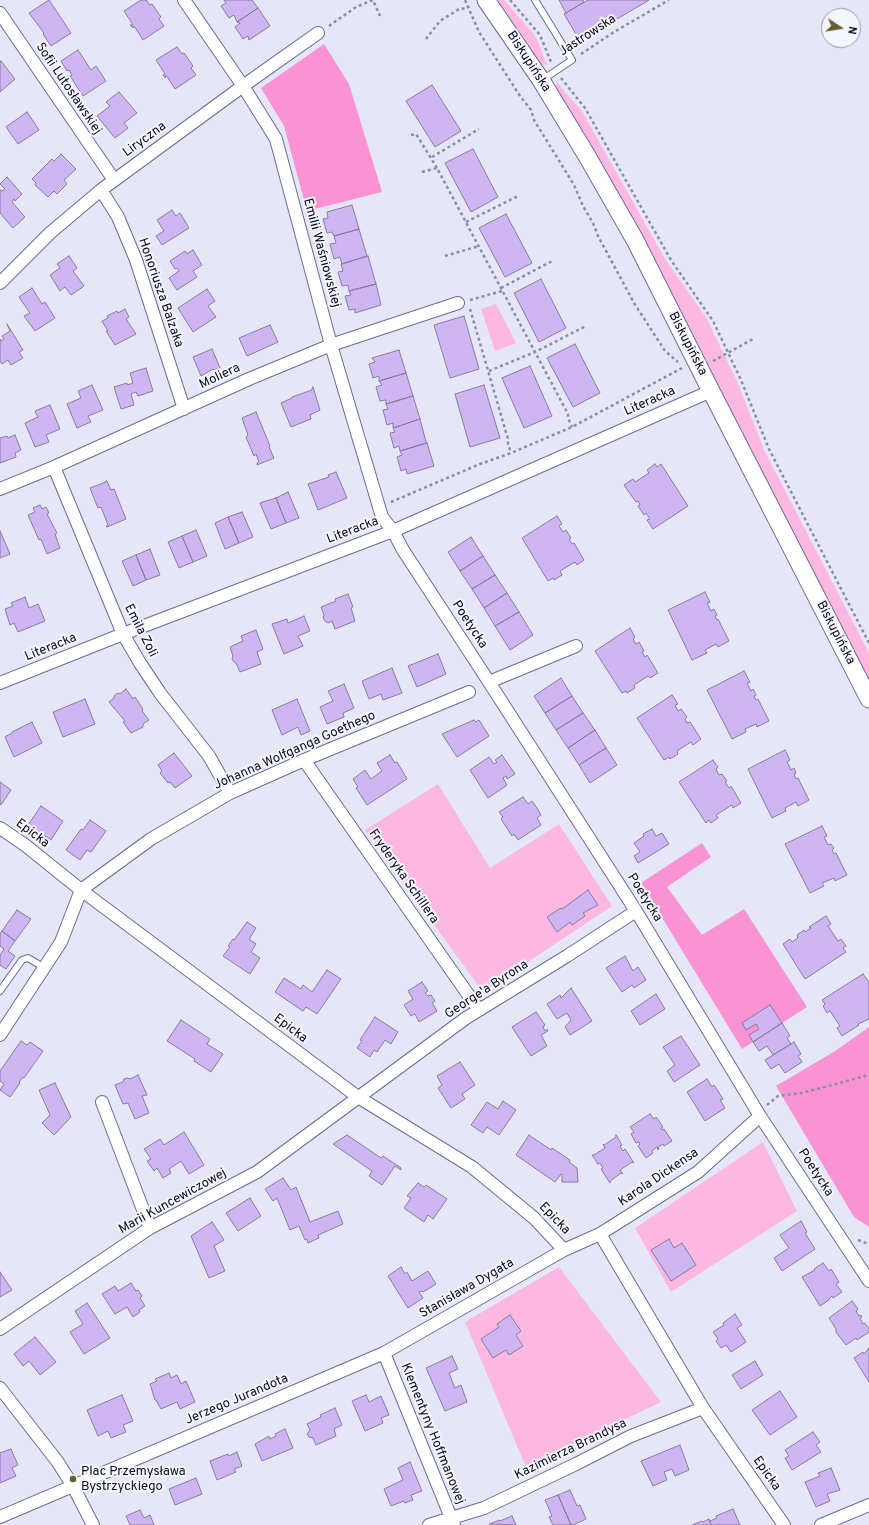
<!DOCTYPE html>
<html>
<head>
<meta charset="utf-8">
<style>
  body { margin:0 }
  #map { position:relative; width:869px; height:1525px; overflow:hidden; background:#e5e7f8; font-family:Overpass,sans-serif }
  canvas { display:block }
  .north { position:absolute; left:821px; top:8px; width:40px; height:40px; box-sizing:border-box; background:#f4f5fd; border:1px solid #9697a1; border-radius:50%; rotate:102deg; font-size:11px; font-weight:700; line-height:16px; text-align:center; color:#0a0a18 }
  .north::after { content:''; display:block; margin:auto; width:14px; height:18px; background:#635d29; clip-path:polygon(50% 0,100% 100%,50% 72%,0 100%) }
</style>
</head>
<body>
<div id="map">
<canvas width="869" height="1525"></canvas>
<div class="north">N</div>
</div>
<script>
const g = document.querySelector('canvas').getContext('2d');
g.lineJoin = 'round';
function fillPath(path, color) { g.fillStyle = color; g.fill(path, 'evenodd'); }
const shape = rows => new Path2D(rows.map(r => 'M' + r).join(''));
function trace(path, color, width, dash) { g.strokeStyle = color; g.lineWidth = width; g.lineCap = dash ? 'butt' : 'round'; g.setLineDash(dash || []); g.stroke(path); }
function drawText(font, color, halo, rows, align = 'center') {
  g.font = font + ' Overpass,sans-serif'; g.lineWidth = 4; g.setLineDash([]); g.textBaseline = 'middle'; g.strokeStyle = halo; g.fillStyle = color; for (const [text, x, y, turn = 0] of rows) {
    g.save(); g.translate(x, y); g.rotate((+turn || 0) * Math.PI / 180); g.textAlign = isNaN(turn) ? turn : align; if (halo) g.strokeText(text, 0, 0); g.fillText(text, 0, 0); g.restore();
  }
}
fillPath(shape([
  [496,0,504,0,533,33,539,43,544,59,548,65,540,64],
  [557,81,563,90,582,111,665,259,706,317,737,381,765,452,869,653,869,688,556,91],
  [496,304,516,343,495,351,481,309],
  [438,784,490,868,559,824,612,906,483,992,365,830],
  [763,1142,797,1211,671,1292,635,1228],
  [559,1267,661,1402,526,1467,465,1322]
]), '#fdb8e2');
fillPath(shape([
  [324,44,349,84,382,192,307,211,284,126,261,88],
  [702,843,711,857,667,887,702,935,744,909,807,1007,742,1049,641,883],
  [869,1027,869,1227,854,1217,776,1086,835,1051]
]), '#f993d4');
const building = shape([
  [49,0,71,33,51,46,43,34,44,33,29,13,49,0],
  [141,0,146,0,150,5,152,4,161,17,159,19,164,26,143,40,134,26,133,28,130,25,133,25,124,11,141,0],
  [224,0,252,0,258,8,237,22,234,15,229,18,221,6,226,3,224,0],
  [559,0,583,0,584,2,566,13,559,0],
  [588,0,649,0,580,41,564,14,588,0],
  [258,8,270,26,249,40,248,36,243,39,235,27,240,23,237,22,258,8],
  [177,47,182,54,184,53,193,66,191,68,196,75,175,89,166,75,165,78,163,75,165,74,156,60,177,47],
  [78,50,91,70,96,66,106,81,83,96,70,76,72,75,69,70,67,71,61,61,78,50],
  [1,61,15,79,0,92,0,62,1,61],
  [432,85,461,131,435,147,406,101,432,85],
  [119,92,137,113,124,123,128,128,115,138,97,116,110,106,106,102,119,92],
  [27,112,39,130,18,144,6,127,27,112],
  [473,149,498,197,471,212,445,163,473,149],
  [61,154,76,169,64,180,67,184,57,194,54,191,48,197,35,185,36,183,32,179,52,159,54,161,61,154],
  [7,177,22,194,15,201,14,199,12,202,25,217,13,228,0,213,0,190,2,191,5,189,0,184,7,177],
  [352,205,359,229,334,236,332,232,327,233,323,219,328,218,327,212,352,205],
  [172,210,176,216,180,213,189,228,162,245,156,236,164,231,157,220,172,210],
  [506,214,532,263,505,277,479,228,506,214],
  [359,229,367,256,342,264,340,257,334,259,330,244,336,243,334,236,359,229],
  [193,250,202,265,193,271,197,277,177,290,169,278,179,271,177,268,175,269,170,261,185,251,187,254,193,250],
  [69,256,77,268,73,271,84,286,71,295,65,287,60,291,50,275,60,268,57,264,69,256],
  [368,256,376,284,349,291,348,285,342,286,338,272,343,271,341,264,368,256],
  [541,279,566,328,539,342,514,293,541,279],
  [376,284,381,305,355,313,355,309,349,310,345,296,351,295,349,291,376,284],
  [32,288,42,304,45,302,55,318,35,331,24,316,30,313,19,297,32,288],
  [207,289,215,301,208,306,216,317,193,332,178,308,207,289],
  [125,309,129,317,126,319,136,334,115,345,106,331,108,331,102,321,108,318,107,316,117,311,118,313,125,309],
  [464,316,479,369,450,378,434,325,464,316],
  [7,324,23,350,19,352,23,358,11,365,8,360,2,364,0,361,0,339,1,341,4,339,2,336,10,331,7,324],
  [270,325,278,342,247,356,239,338,270,325],
  [575,344,600,393,573,407,547,358,575,344],
  [212,349,220,368,214,370,213,369,201,376,193,357,212,349],
  [399,350,406,373,379,381,379,376,373,378,369,364,375,362,372,358,399,350],
  [530,366,552,416,524,428,502,378,530,366],
  [146,368,153,391,138,396,136,392,131,394,134,405,121,409,114,387,127,383,127,385,133,383,130,373,146,368],
  [406,373,413,396,386,404,386,400,380,401,376,387,382,385,379,381,406,373],
  [92,385,103,410,88,416,91,422,77,428,67,404,81,398,78,391,92,385],
  [484,385,500,438,470,447,455,394,484,385],
  [313,387,320,410,310,415,311,419,291,427,281,403,292,398,292,397,312,390,312,388,313,387],
  [413,396,420,419,393,428,393,423,387,425,383,410,388,409,386,404,413,396],
  [50,405,60,429,46,435,49,442,35,447,25,423,38,417,35,411,50,405],
  [256,412,270,446,269,447,274,458,257,465,257,463,259,462,256,454,254,456,246,437,248,435,242,418,256,412],
  [420,419,426,442,427,443,400,451,399,446,394,448,390,433,395,432,393,428,420,419],
  [15,435,21,450,15,453,16,457,0,463,0,438,7,436,8,438,15,435],
  [427,443,434,466,407,474,406,469,401,471,397,457,402,455,400,451,427,443],
  [655,464,657,467,661,464,688,506,653,529,647,520,650,519,646,513,644,515,638,506,640,505,638,501,636,502,624,485,633,479,635,482,649,473,647,470,655,464],
  [336,472,347,498,318,510,308,484,329,477,328,475,336,472],
  [106,481,107,481,111,490,114,489,126,519,107,527,106,526,108,525,101,507,98,508,90,488,106,482,106,481],
  [288,492,299,518,286,523,276,498,288,492],
  [276,498,286,523,271,529,260,503,276,498],
  [40,505,42,509,46,507,49,513,47,514,57,533,55,534,60,548,47,554,41,539,39,540,28,515,35,512,33,508,40,505],
  [242,512,253,537,239,543,228,517,242,512],
  [557,516,562,524,559,526,563,532,566,530,571,538,569,539,572,544,574,543,584,560,577,565,575,562,560,571,562,575,554,580,553,578,548,581,522,538,557,516],
  [228,517,239,543,225,549,215,523,228,517],
  [196,530,207,556,193,562,182,536,196,530],
  [0,531,10,554,0,558,0,531],
  [182,536,193,562,179,568,168,542,182,536],
  [471,537,483,556,460,571,448,552,471,537],
  [150,549,160,575,146,580,136,555,150,549],
  [136,555,146,580,133,586,122,561,136,555],
  [483,556,495,575,472,589,460,571,483,556],
  [495,575,507,593,484,608,472,589,495,575],
  [705,592,710,602,707,603,711,611,714,609,717,615,715,616,717,620,718,619,729,641,718,647,716,644,705,650,707,653,692,660,668,610,705,592],
  [507,593,519,612,495,626,484,608,507,593],
  [348,594,353,607,351,608,355,621,335,629,332,621,328,623,325,621,323,618,324,615,321,607,336,601,335,599,348,594],
  [25,597,29,608,38,604,45,621,18,632,14,623,10,625,5,609,13,606,11,603,25,597],
  [519,612,533,635,510,650,495,626,519,612],
  [304,616,310,631,298,636,303,646,284,654,272,624,287,619,288,623,304,616],
  [630,628,635,637,633,639,636,644,639,642,644,651,642,652,645,657,647,655,658,673,650,678,648,676,634,685,635,688,627,693,626,691,622,693,595,651,630,628],
  [256,630,263,649,257,652,261,664,240,672,236,663,234,662,232,659,233,656,230,647,243,641,241,636,256,630],
  [438,654,446,674,417,687,408,666,438,654],
  [392,668,402,693,383,700,381,694,369,699,362,681,392,668],
  [744,671,750,682,747,683,751,691,753,689,756,695,754,696,756,700,758,699,769,721,757,727,756,724,745,729,746,732,732,739,707,690,744,671],
  [561,678,572,696,545,713,534,696,561,678],
  [344,684,354,708,343,713,344,717,327,724,320,707,333,701,328,691,344,684],
  [126,689,133,699,135,697,143,709,142,711,149,720,143,724,143,727,131,733,123,722,125,721,109,702,114,698,114,696,118,693,120,694,126,689],
  [672,695,678,704,675,705,678,711,681,709,687,717,685,719,687,723,690,722,701,739,693,745,691,742,677,751,678,754,670,759,669,757,664,760,637,718,672,695],
  [572,696,583,713,556,730,545,713,572,696],
  [85,699,95,724,63,737,53,712,85,699],
  [297,699,310,731,301,735,298,727,282,735,272,710,297,699],
  [583,713,595,730,568,748,556,730,583,713],
  [474,720,476,722,479,720,489,736,457,757,442,734,474,720],
  [32,722,42,743,14,757,5,737,12,733,12,732,32,722],
  [595,730,606,748,579,765,568,748,595,730],
  [606,748,617,765,590,783,579,765,606,748],
  [785,750,790,760,787,762,791,770,794,768,796,773,794,774,796,779,798,778,809,800,798,806,796,802,785,808,786,811,772,818,748,769,785,750],
  [174,753,192,776,175,788,170,782,168,783,160,773,162,771,158,765,174,753],
  [390,755,395,763,397,762,407,779,367,805,356,788,358,787,353,779,365,770,371,779,382,771,377,763,390,755],
  [502,755,515,774,507,779,506,776,503,778,507,785,488,798,470,770,489,757,494,764,497,762,495,760,502,755],
  [713,760,718,767,716,769,719,775,722,774,727,781,725,782,729,788,731,786,741,803,733,808,732,805,716,815,718,818,711,823,709,820,706,823,679,782,713,760],
  [0,782,11,790,1,805,0,804,0,782],
  [523,797,528,804,532,801,537,808,541,815,537,818,541,825,518,840,514,834,512,836,501,819,503,817,499,812,523,797],
  [41,806,63,821,51,840,28,825,41,806],
  [90,820,106,831,91,852,87,850,80,860,66,850,81,829,83,830,90,820],
  [822,826,827,836,824,837,828,845,831,844,834,848,832,850,834,854,836,853,847,875,835,881,834,878,822,883,824,886,810,893,785,844,822,826],
  [652,829,656,836,662,833,669,844,638,863,634,856,640,852,634,843,644,836,643,834,652,829],
  [588,890,598,905,583,913,585,916,572,925,570,922,557,932,547,917,561,908,562,909,588,890],
  [17,910,31,919,15,941,2,931,17,910],
  [826,916,831,924,828,926,838,941,841,939,846,946,843,948,846,952,805,979,783,944,790,939,792,942,798,938,797,935,804,930,805,932,811,928,809,927,826,916],
  [247,922,256,928,249,939,256,944,251,952,260,958,250,974,223,956,230,947,228,946,233,939,234,940,247,922],
  [2,931,15,941,8,951,15,956,6,969,0,965,0,955,4,949,0,946,0,934,2,931],
  [625,956,633,971,638,967,646,980,634,988,632,985,622,992,606,968,625,956],
  [327,970,341,979,317,1014,306,1007,303,1011,275,992,284,978,301,989,303,985,312,992,327,970],
  [863,974,869,982,869,1019,858,1024,859,1025,842,1036,837,1028,840,1026,830,1011,827,1013,823,1006,825,1004,822,1000,863,974],
  [422,982,428,991,425,993,428,996,431,995,435,1001,432,1003,437,1011,419,1022,415,1014,411,1016,404,1005,413,999,408,991,422,982],
  [571,988,592,1021,570,1035,565,1027,571,1020,567,1013,557,1019,547,1004,560,995,561,998,571,988],
  [656,994,665,1009,640,1025,631,1011,656,994],
  [770,1005,782,1023,753,1042,749,1035,759,1029,756,1024,746,1030,742,1023,770,1005],
  [536,1012,545,1025,543,1027,545,1031,547,1029,548,1031,541,1035,547,1046,531,1056,512,1027,536,1012],
  [375,1017,398,1032,391,1044,385,1040,377,1052,374,1050,370,1057,357,1048,362,1041,360,1040,375,1017],
  [181,1020,210,1039,207,1044,223,1054,211,1072,194,1061,195,1059,167,1041,181,1020],
  [782,1023,790,1036,787,1038,791,1044,773,1055,767,1046,759,1051,753,1042,782,1023],
  [681,1036,700,1065,674,1082,667,1071,675,1065,663,1047,681,1036],
  [21,1041,27,1045,30,1042,43,1051,24,1078,23,1077,19,1082,20,1083,10,1097,0,1090,4,1084,0,1081,0,1071,21,1041],
  [794,1042,801,1054,798,1056,802,1062,785,1073,779,1064,771,1069,765,1060,794,1042],
  [460,1062,475,1085,462,1094,465,1099,451,1108,438,1088,442,1085,437,1076,460,1062],
  [138,1075,147,1095,142,1096,149,1113,135,1119,128,1103,123,1104,115,1085,123,1082,124,1079,127,1078,130,1079,138,1075],
  [707,1079,712,1087,714,1085,723,1099,720,1100,725,1108,705,1121,687,1092,707,1079],
  [55,1083,71,1117,54,1135,42,1123,50,1115,39,1090,55,1083],
  [503,1101,516,1110,499,1135,487,1127,483,1133,471,1125,487,1102,498,1109,503,1101],
  [650,1114,654,1119,656,1117,663,1127,661,1128,662,1130,664,1129,672,1141,664,1146,663,1144,658,1147,659,1149,658,1150,657,1147,652,1151,653,1153,646,1158,638,1146,640,1144,639,1142,636,1143,631,1134,634,1132,630,1127,650,1114],
  [184,1132,204,1165,189,1174,181,1161,169,1169,171,1173,163,1178,157,1168,154,1171,147,1161,151,1159,144,1149,160,1139,164,1145,184,1132],
  [347,1135,381,1158,383,1156,401,1168,401,1170,395,1166,382,1185,369,1176,372,1171,333,1144,347,1135],
  [529,1135,551,1150,552,1148,570,1160,569,1162,577,1168,578,1182,562,1182,562,1175,561,1174,555,1182,516,1155,529,1135],
  [616,1135,622,1145,620,1146,623,1151,625,1149,634,1163,632,1162,620,1170,623,1174,621,1173,610,1181,610,1183,601,1169,603,1168,600,1163,598,1164,592,1155,594,1155,605,1148,603,1144,604,1145,616,1137,616,1135],
  [283,1178,291,1190,296,1187,310,1222,338,1211,343,1224,318,1235,319,1238,308,1243,307,1239,305,1240,299,1226,290,1230,277,1198,273,1201,265,1189,283,1178],
  [418,1183,424,1187,426,1185,447,1199,433,1219,428,1215,424,1222,404,1208,411,1198,407,1196,418,1183],
  [250,1198,261,1216,238,1231,226,1213,250,1198],
  [801,1221,807,1232,805,1233,815,1249,782,1271,774,1258,789,1248,780,1235,801,1221],
  [212,1222,224,1240,214,1246,225,1271,209,1278,191,1236,212,1222],
  [669,1239,674,1248,682,1243,696,1265,671,1281,651,1250,669,1239],
  [823,1263,829,1271,831,1269,839,1282,836,1284,842,1292,833,1298,832,1296,829,1299,829,1300,820,1306,802,1277,815,1270,814,1269,823,1263],
  [401,1267,405,1274,407,1272,412,1281,428,1271,436,1284,423,1292,422,1291,419,1292,423,1298,408,1308,388,1276,401,1267],
  [0,1272,12,1290,0,1297,0,1272],
  [131,1283,136,1291,138,1290,142,1296,140,1298,145,1306,139,1310,140,1312,133,1317,127,1307,115,1314,102,1294,115,1286,118,1291,131,1283],
  [852,1301,858,1309,856,1311,859,1316,861,1315,862,1317,860,1318,863,1324,865,1323,869,1329,869,1332,857,1340,856,1338,846,1345,836,1332,836,1329,829,1318,852,1301],
  [87,1303,110,1338,84,1354,70,1332,83,1324,75,1311,87,1303],
  [735,1314,742,1325,737,1328,746,1342,731,1352,726,1345,721,1348,716,1341,718,1339,713,1332,724,1325,723,1323,735,1314],
  [510,1315,521,1331,516,1335,523,1346,509,1355,506,1350,493,1358,481,1339,499,1327,497,1324,510,1315],
  [35,1337,56,1362,40,1375,29,1361,23,1366,14,1354,35,1337],
  [869,1348,869,1382,854,1358,863,1352,864,1354,869,1348],
  [452,1356,458,1369,449,1373,455,1388,461,1385,467,1402,445,1411,426,1368,452,1356],
  [755,1361,763,1375,741,1389,732,1375,755,1361],
  [169,1373,171,1378,177,1375,181,1384,186,1381,195,1402,180,1409,177,1402,161,1409,156,1400,155,1400,150,1384,157,1381,155,1379,169,1373],
  [780,1391,797,1417,770,1435,752,1410,780,1391],
  [122,1395,133,1421,123,1425,126,1432,111,1438,108,1431,98,1436,87,1410,122,1395],
  [366,1395,369,1402,381,1396,389,1415,381,1418,383,1423,365,1431,352,1401,366,1395],
  [335,1408,342,1425,334,1429,336,1436,316,1445,313,1438,309,1437,307,1434,310,1430,307,1424,321,1417,320,1415,335,1408],
  [285,1429,293,1448,262,1461,255,1444,269,1436,270,1439,276,1436,275,1434,285,1429],
  [813,1432,820,1442,816,1445,821,1452,792,1470,785,1458,789,1456,785,1450,813,1432],
  [680,1445,689,1470,675,1476,672,1469,664,1472,667,1480,653,1486,641,1461,680,1445],
  [11,1449,18,1465,12,1468,16,1476,0,1483,0,1453,11,1449],
  [237,1452,242,1466,234,1469,236,1472,217,1480,210,1461,228,1454,229,1456,237,1452],
  [410,1462,422,1491,411,1495,413,1500,405,1503,404,1501,391,1506,384,1489,403,1480,398,1468,410,1462],
  [831,1468,840,1490,827,1494,830,1501,816,1507,805,1482,820,1476,818,1473,831,1468],
  [196,1478,202,1494,175,1505,169,1489,196,1478],
  [570,1490,577,1506,580,1505,586,1519,573,1525,571,1525,558,1495,570,1490],
  [558,1495,571,1525,553,1525,549,1517,552,1516,545,1500,558,1495],
  [733,1509,740,1525,711,1525,710,1521,717,1518,716,1516,733,1509],
  [140,1510,144,1518,150,1515,154,1525,130,1525,126,1516,140,1510],
  [512,1516,516,1525,489,1524,500,1520,500,1521,512,1516],
  [709,1519,711,1525,692,1525,702,1521,703,1522,709,1519]
]);
fillPath(building, '#cdb6f2');
trace(building, '#897aa0', 1);
const lane = shape([
  [535,0,572,60,542,80],
  [0,991,22,960,28,958,45,968]
]);
const street = shape([
  [184,0,243,86,276,139,331,345,382,517,393,531,403,550,489,682,636,911,760,1116,869,1281],
  [0,13,114,180],
  [101,190,118,217,136,260,184,409],
  [0,283,50,233,101,190,243,86,318,33],
  [54,467,123,634,140,663,160,693,209,756,230,793],
  [0,489,54,467,249,379,331,345,458,303],
  [489,682,576,646],
  [0,683,123,634,393,531,711,391],
  [304,760,479,1010],
  [0,828,25,845,81,890,358,1097,472,1167,534,1218,564,1250],
  [0,1035,61,942,81,890,151,839,230,793,304,760,469,692],
  [102,1102,150,1228],
  [600,1234,703,1408,784,1525],
  [0,1329,150,1228,257,1172,466,1018,567,956,636,911],
  [384,1353,454,1525],
  [0,1388,57,1461,73,1486,93,1525],
  [0,1517,384,1353,564,1250,600,1234,698,1172,760,1116],
  [429,1525,484,1508,576,1464,631,1436,703,1408],
  [821,1525,869,1505]
]);
const secondary = shape([
  [486,0,541,80,587,156,635,240,711,391,869,699]
]);
trace(lane, '#6b6c92', 8);
trace(street, '#6b6c92', 14);
trace(secondary, '#6b6c92', 19);
trace(shape([
  [465,0,479,32,520,96,531,110,534,120,574,185,583,206,593,223,598,236,634,303,665,351,678,362],
  [510,0,540,35,551,62],
  [329,26,356,7,373,0,380,16],
  [426,39,440,21,459,9,468,8],
  [581,54,614,32,669,0],
  [561,78,585,108,671,260,713,321,741,380,769,449,869,643],
  [411,135,416,134,437,168],
  [432,157,479,129],
  [422,172,437,168,568,414,568,418,572,427],
  [466,222,518,196],
  [445,256,479,246],
  [501,288,552,261],
  [470,300,502,291],
  [470,309,508,439,508,444,511,453],
  [713,361,753,339],
  [489,371,535,352,586,326],
  [391,502,480,464,511,453,572,427,682,368],
  [767,1105,778,1096,802,1093,869,1075],
  [858,1240,869,1244]
]), '#8b8d9c', 2.5, [3, 3]);
trace(lane, '#fff', 6);
trace(street, '#fff', 12);
trace(secondary, '#fff', 17);
for (const [x, y, r, color] of [
  [73,1479,4,"#635d29"]
]) { const dot = new Path2D(); dot.arc(x, y, r, 0, 2 * Math.PI); g.fillStyle = color; g.fill(dot); trace(dot, '#f4f5fd', 1.5); }
drawText('13px', '#0a0a18', '#f4f5fd', [
  ["Jastrowska",588,36,-33],
  ["Biskupińska",528,62,57],
  ["Sofii Lutosławskiej",68,89,56],
  ["Liryczna",145,140,-36],
  ["Emilii Waśniowskiej",321,253,75],
  ["Honoriusza Balzaka",160,293,71],
  ["Biskupińska",687,344,63],
  ["Moliera",220,377,-25],
  ["Literacka",650,402,-24],
  ["Literacka",353,531,-21],
  ["Poetycka",469,625,57],
  ["Emila Zoli",140,631,63],
  ["Biskupińska",835,633,63],
  ["Literacka",51,648,-22],
  ["Johanna Wolfganga Goethego",295,751,-24],
  ["Epicka",32,834,37],
  ["Fryderyka Schillera",403,877,55],
  ["Poetycka",644,898,58],
  ["George'a Byrona",487,990,-33],
  ["Epicka",290,1029,37],
  ["Poetycka",815,1173,57],
  ["Karola Dickensa",659,1178,-34],
  ["Marii Kuncewiczowej",173,1202,-29],
  ["Epicka",554,1219,46],
  ["Stanisława Dygata",467,1289,-30],
  ["Jerzego Jurandota",237,1400,-23],
  ["Klementyny Hoffmanowej",432,1434,68],
  ["Kazimierza Brandysa",571,1450,-26],
  ["Epicka",766,1474,55]
]);
drawText('13px', '#0a0a18', '#f4f5fd', [
  ["Plac Przemysława",81,1472],
  ["Bystrzyckiego",81,1487]
], 'left');
</script>
</body>
</html>
